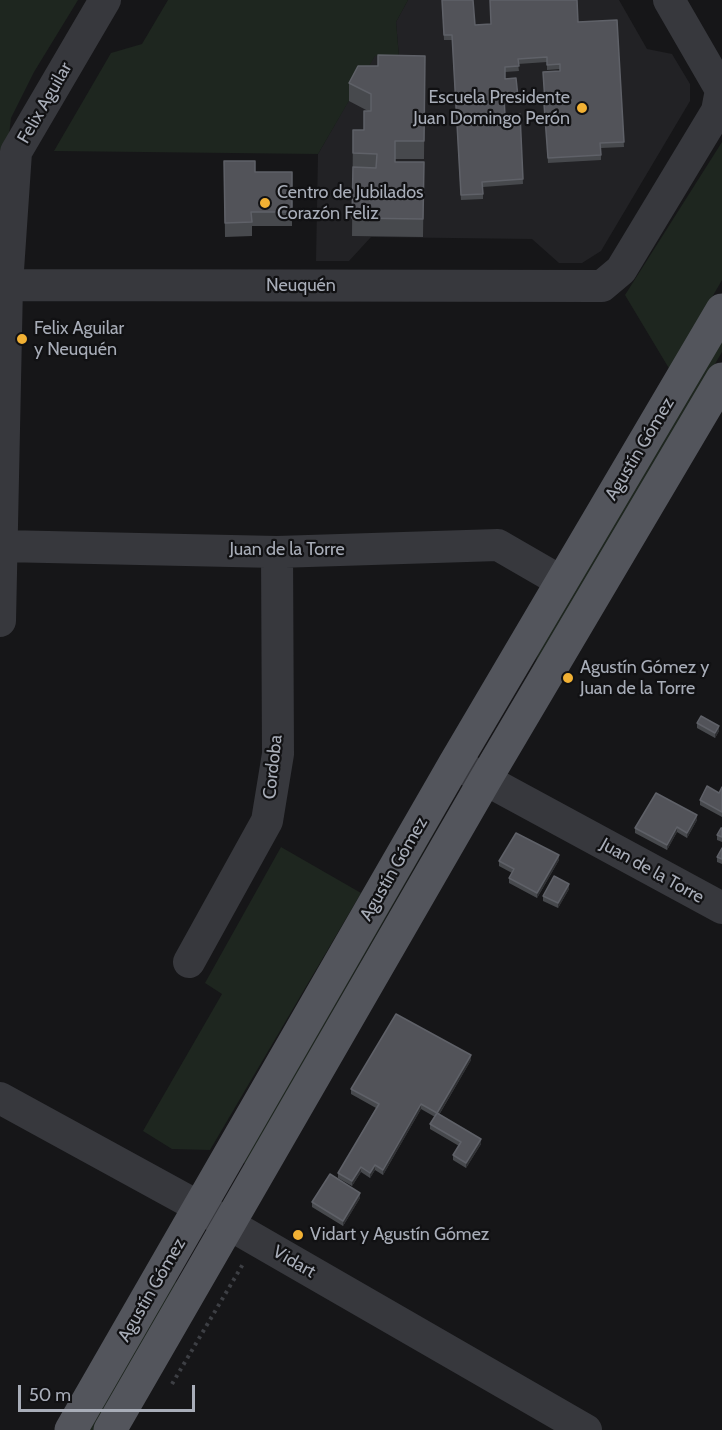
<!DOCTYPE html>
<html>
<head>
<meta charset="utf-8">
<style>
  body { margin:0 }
  #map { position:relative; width:722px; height:1430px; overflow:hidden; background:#161618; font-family:Cabin,sans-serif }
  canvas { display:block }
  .scale { position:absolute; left:18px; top:1385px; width:177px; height:27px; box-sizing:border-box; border:3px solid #a8adb8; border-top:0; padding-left:8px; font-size:18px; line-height:21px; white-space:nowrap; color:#a8adb8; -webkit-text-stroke:4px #111113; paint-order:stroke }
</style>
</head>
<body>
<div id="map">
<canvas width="722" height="1430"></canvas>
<div class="scale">50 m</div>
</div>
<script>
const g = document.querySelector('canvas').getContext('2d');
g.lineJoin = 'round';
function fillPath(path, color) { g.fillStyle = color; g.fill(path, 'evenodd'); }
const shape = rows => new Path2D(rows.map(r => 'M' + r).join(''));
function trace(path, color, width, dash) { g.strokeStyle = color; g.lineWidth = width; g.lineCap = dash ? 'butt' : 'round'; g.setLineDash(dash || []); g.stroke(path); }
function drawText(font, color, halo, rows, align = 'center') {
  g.font = font + ' Cabin,sans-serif'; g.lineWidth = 4.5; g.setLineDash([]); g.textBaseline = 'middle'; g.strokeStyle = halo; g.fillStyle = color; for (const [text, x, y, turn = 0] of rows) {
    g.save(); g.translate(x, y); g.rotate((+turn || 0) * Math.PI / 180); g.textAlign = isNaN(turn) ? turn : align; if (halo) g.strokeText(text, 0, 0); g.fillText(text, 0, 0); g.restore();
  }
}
fillPath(shape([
  [408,0,619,0,647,49,672,54,690,84,690,101,601,251,582,263,559,263,532,239,371,237,349,261,316,261,318,154,375,55,399,57,396,22]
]), '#222225');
fillPath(shape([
  [0,0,78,0,34,72,11,118,0,210],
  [168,0,408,0,396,22,399,57,375,56,318,154,54,151,111,53,142,44],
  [722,142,722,280,670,370,625,295],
  [722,339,722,352,494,739,536,661,539,650],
  [449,807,246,1163,244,1163,242,1161],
  [281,847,361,893,210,1150,172,1149,143,1131,222,994,205,983],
  [175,1281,177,1282,97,1430,89,1430]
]), '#1e261f');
trace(shape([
  [172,1384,243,1264]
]), '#3d3f44', 4, [3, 4.5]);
trace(shape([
  [0,285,602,286,621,270,717,111,721,90,669,0],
  [2,546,277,552,498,545,562,582],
  [0,621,7,285,16,152,105,0],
  [462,767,722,908],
  [189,962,267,821,278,754,277,552],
  [0,1098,199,1207,586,1430]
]), '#37383d', 32);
trace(shape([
  [71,1430,455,763,722,310],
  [110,1430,485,780,722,379]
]), '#53555c', 33);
fillPath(shape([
  [442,0,475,25,578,22,617,20,624,147,601,148,601,160,548,163,543,72,560,71,560,69,547,70,547,62,518,64,519,71,505,72,505,79,516,78,518,102,504,103,505,115,520,114,523,184,483,187,483,199,461,200,452,40,444,40],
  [425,56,424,159,395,159,395,162,424,162,423,237,352,236,353,130,364,130,368,111,349,101,349,83,378,66],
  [224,161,255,172,292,172,292,226,252,226,252,236,225,237],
  [697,723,719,731,715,738,697,728],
  [722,787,722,817,700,805,700,800,719,793],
  [697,820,687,838,677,832,667,850,635,833,635,828],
  [722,828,722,842,717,840,717,835],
  [722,848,722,864,717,862,717,857],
  [559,860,537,898,509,883,509,878,512,873,499,866,499,861],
  [569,889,558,908,543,901,543,896],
  [471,1060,439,1115,481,1144,466,1168,453,1160,453,1155,459,1146,430,1129,430,1124,435,1117,421,1109,383,1175,375,1170,370,1178,361,1172,352,1186,338,1178,338,1173,376,1108,351,1094,351,1089],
  [360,1198,343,1226,312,1207,312,1202]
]), '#47494d');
fillPath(shape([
  [719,726,719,731,715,738,715,733],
  [697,815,697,820,687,838,687,833],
  [677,827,677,832,667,850,667,845],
  [559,855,559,860,537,898,537,893],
  [569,884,569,889,558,908,558,903],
  [471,1055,471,1060,437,1118,437,1113],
  [421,1104,421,1109,383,1175,383,1170],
  [481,1139,481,1144,466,1168,466,1163],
  [375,1165,375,1170,370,1178,370,1173],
  [361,1167,361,1172,352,1186,352,1181],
  [360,1193,360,1198,343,1226,343,1221]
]), '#2f3033');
const building = shape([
  [442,0,473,0,475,25,491,24,490,0,577,0,578,22,617,20,624,142,600,143,601,155,548,158,544,104,559,101,545,102,543,72,560,71,560,64,547,65,547,57,518,59,519,66,505,67,505,79,516,78,518,97,504,98,505,115,520,114,523,179,482,182,483,194,461,195,452,35,444,35,442,0],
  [378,55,425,56,424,141,395,141,395,162,424,162,423,219,352,218,353,167,376,168,377,154,353,153,353,130,364,130,364,111,371,111,371,94,349,83,358,66,378,66,378,55],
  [224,161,255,161,255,172,292,172,292,212,251,212,252,222,225,223,224,161],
  [701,716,719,726,715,733,697,723,701,716],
  [707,786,719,793,722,787,722,812,700,800,707,786],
  [656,793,697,815,687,833,677,827,667,845,635,828,656,793],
  [721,828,722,828,722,837,717,835,721,828],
  [516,833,559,855,537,893,509,878,514,869,499,861,516,833],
  [722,848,722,859,717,857,722,848],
  [554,876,569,884,558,903,543,896,554,876],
  [396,1014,471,1055,437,1113,481,1139,466,1163,453,1155,461,1142,430,1124,437,1113,421,1104,383,1170,375,1165,370,1173,361,1167,352,1181,338,1173,379,1104,351,1089,396,1014],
  [330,1174,360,1193,343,1221,312,1202,330,1174]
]);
fillPath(building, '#525359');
trace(building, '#5f6168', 1.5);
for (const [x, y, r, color] of [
  [582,108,6,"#f2b134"],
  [265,203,6,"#f2b134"],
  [22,339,6,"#f2b134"],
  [568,678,6,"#f2b134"],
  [298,1235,6,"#f2b134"]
]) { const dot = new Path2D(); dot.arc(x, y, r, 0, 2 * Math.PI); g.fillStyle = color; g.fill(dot); trace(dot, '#111113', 2); }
drawText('18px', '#a8adb8', '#111113', [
  ["Escuela Presidente",570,98,"right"],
  ["Juan Domingo Perón",570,119,"right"],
  ["Centro de Jubilados",277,193],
  ["Corazón Feliz",277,214],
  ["Felix Aguilar",34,329],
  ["y Neuquén",34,350],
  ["Agustín Gómez y",580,668],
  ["Juan de la Torre",580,689],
  ["Vidart y Agustín Gómez",310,1235]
], 'left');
drawText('18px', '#a8adb8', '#111113', [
  ["Felix Aguilar",45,103,-60],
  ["Neuquén",301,286],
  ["Agustín Gómez",640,449,-59],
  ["Juan de la Torre",287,550],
  ["Cordoba",273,767,-84],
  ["Agustín Gómez",394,869,-60],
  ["Juan de la Torre",652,871,29],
  ["Vidart",294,1262,30],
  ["Agustín Gómez",152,1290,-60]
]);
</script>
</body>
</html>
